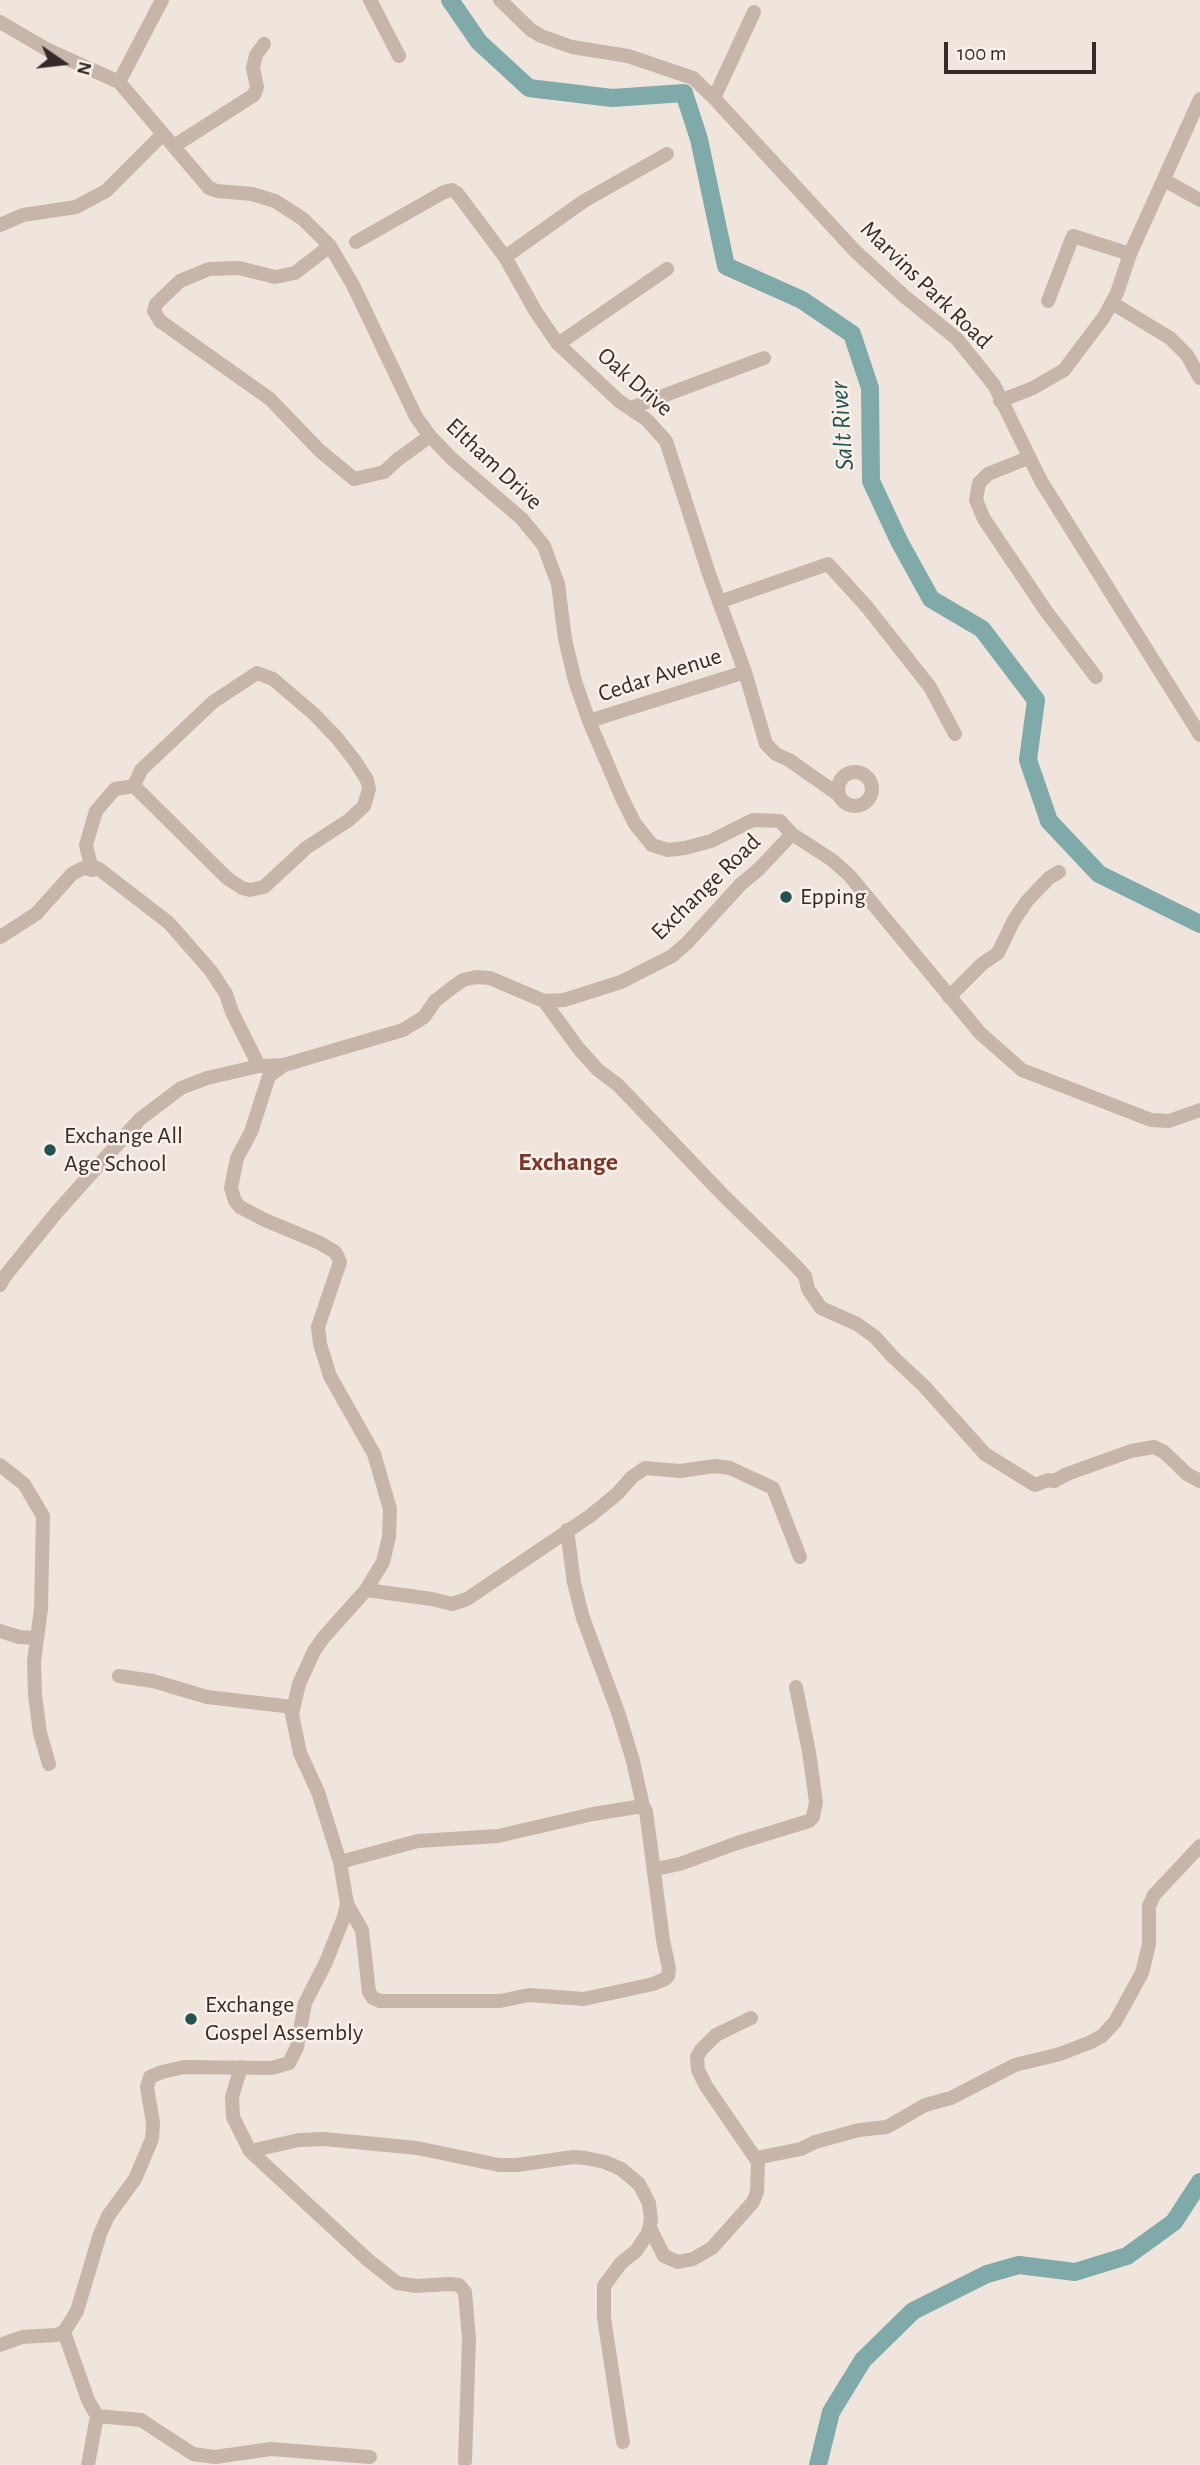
<!DOCTYPE html>
<html>
<head>
<meta charset="utf-8">
<style>
  body { margin:0 }
  #map { position:relative; width:1200px; height:2465px; overflow:hidden; background:#f0e5dd; font-family:"Alegreya Sans",sans-serif }
  canvas { display:block }
  .north { position:absolute; left:28px; top:28px; width:70px; height:70px; -webkit-text-stroke:5px #f8f0e9; paint-order:stroke; rotate:104deg; font-size:19px; font-weight:700; line-height:28px; text-align:center; color:#352c29 }
  .north::after { content:''; display:block; margin:auto; width:24px; height:32px; background:#352c29; clip-path:polygon(50% 0,100% 100%,50% 72%,0 100%) }
  .scale { position:absolute; left:944px; top:42px; width:152px; height:32px; box-sizing:border-box; border:4px solid #352c29; border-top:0; padding-left:9px; font-size:21px; line-height:24px; white-space:nowrap; color:#352c29; -webkit-text-stroke:5px #f8f0e9; paint-order:stroke }
</style>
</head>
<body>
<div id="map">
<canvas width="1200" height="2465"></canvas>
<div class="north">N</div>
<div class="scale">100 m</div>
</div>
<script>
const g = document.querySelector('canvas').getContext('2d');
g.lineJoin = 'round';
const shape = rows => new Path2D(rows.map(r => 'M' + r).join(''));
function trace(path, color, width, dash) { g.strokeStyle = color; g.lineWidth = width; g.lineCap = dash ? 'butt' : 'round'; g.setLineDash(dash || []); g.stroke(path); }
function drawText(font, color, halo, rows, align = 'center') {
  g.font = font + ' "Alegreya Sans",sans-serif'; g.lineWidth = 5; g.setLineDash([]); g.textBaseline = 'middle'; g.strokeStyle = halo; g.fillStyle = color; for (const [text, x, y, turn = 0] of rows) {
    g.save(); g.translate(x, y); g.rotate((+turn || 0) * Math.PI / 180); g.textAlign = isNaN(turn) ? turn : align; if (halo) g.strokeText(text, 0, 0); g.fillText(text, 0, 0); g.restore();
  }
}
trace(shape([
  [450,0,479,42,529,88,612,98,684,93,699,139,726,266,802,300,852,334,870,388,871,481,899,541,931,599,982,629,1036,700,1028,760,1049,821,1099,874,1200,924],
  [818,2465,831,2412,863,2360,913,2311,987,2274,1019,2265,1075,2272,1127,2256,1174,2222,1200,2182]
]), '#7faaa9', 18);
trace(shape([
  [370,0,399,56],
  [500,0,531,30,541,36,572,47,628,56,693,78,714,98,855,251,904,296,957,339,994,385,1041,481,1200,735],
  [0,22,48,50,119,82,209,188,217,191,252,194,275,201,303,219,330,246,353,285,416,417,430,436,451,458,522,519,544,546,558,584,565,639,575,681,589,721,622,798,635,824,652,845,668,850,685,848,711,841,753,820,780,821,792,834],
  [119,82,162,0],
  [714,98,754,12],
  [174,146,254,95,257,87,253,68,256,55,264,44],
  [1164,180,1200,200],
  [0,225,23,215,76,207,106,191,163,134],
  [356,242,444,192,452,190,457,193,505,257,536,312,558,344,619,401,647,420,666,441,709,574,745,672,766,744,776,754,789,760,839,795],
  [330,246,295,273,275,277,239,268,209,269,180,281,156,304,154,311,160,321,270,399,319,450,354,479,384,472,397,460,430,436],
  [505,257,584,201,667,154],
  [1048,301,1073,236,1130,254],
  [1112,303,1170,338,1187,355,1200,378],
  [558,344,667,269],
  [1000,401,1033,388,1064,370,1104,317,1117,293,1130,254,1200,99],
  [631,408,764,358],
  [1028,458,988,474,979,483,976,500,984,519,1046,611,1096,677],
  [719,602,828,564,867,607,930,687,955,734],
  [589,721,745,672],
  '838 789a17 17 0 1 1 34 0a17 17 0 1 1-34 0Z',
  [92,870,86,845,96,811,115,789,134,786,141,770,213,702,257,673,273,679,314,714,337,738,355,761,367,780,369,789,364,806,349,820,306,848,264,887,250,890,242,888,227,878,134,786],
  [0,937,36,914,72,874,83,868,92,870,94,867,99,869,169,923,211,971,226,994,232,1012,259,1066],
  [949,997,982,964,998,953,1014,920,1027,901,1049,878,1059,872],
  [544,1001,579,1049,598,1070,618,1085,724,1196,795,1265,805,1276,808,1289,821,1308,857,1324,875,1337,893,1357,924,1386,985,1454,1035,1485,1048,1480,1054,1481,1067,1474,1131,1451,1154,1447,1164,1452,1187,1474,1200,1481],
  [0,1285,5,1276,56,1213,140,1119,181,1088,207,1078,259,1066,284,1065,403,1030,424,1017,435,1001,453,987,463,980,476,977,490,978,544,1001,564,1000,621,982,672,956,687,943,741,884,759,869,792,834,832,860,849,875,980,1033,1022,1070,1151,1120,1169,1121,1200,1110],
  [0,1465,24,1484,43,1516,41,1609,34,1661,35,1695,40,1733,49,1764],
  [366,1590,432,1599,452,1604,467,1599,590,1516,617,1494,632,1477,645,1468,680,1471,715,1466,730,1468,773,1488,800,1557],
  [0,1631,19,1637,37,1638],
  [119,1676,153,1681,207,1697,293,1707],
  [340,1862,418,1841,498,1836,593,1814,643,1806],
  [655,1869,680,1864,737,1843,809,1821,813,1817,816,1802,809,1752,796,1687],
  [347,1904,362,1930,369,1992,373,1998,380,2001,500,2001,529,1995,584,1999,653,1984,665,1979,668,1976,669,1969,663,1940,646,1811,643,1806,633,1761,619,1715,583,1618,574,1583,567,1530],
  [751,2018,716,2035,701,2050,697,2057,698,2070,706,2086,758,2162],
  [241,2067,232,2097,233,2117,250,2151,368,2260,397,2283,416,2286,450,2284,459,2285,465,2292,469,2339,465,2461],
  [250,2151,299,2140,324,2139,417,2148,499,2165,517,2165,573,2157,586,2158,605,2162,621,2169,639,2184,649,2203,651,2220,648,2233,636,2251,621,2263,604,2286,604,2318,623,2442],
  [650,2228,664,2256,678,2262,693,2259,712,2248,753,2202,757,2192,758,2162,761,2157,801,2149,815,2142,859,2130,887,2127,925,2105,951,2098,1015,2065,1060,2054,1091,2042,1102,2036,1115,2022,1142,1973,1149,1944,1149,1906,1154,1895,1200,1846],
  [64,2332,88,2400,97,2416,88,2465],
  [0,2345,22,2337,56,2335,64,2332,77,2311,100,2234,108,2216,135,2179,152,2139,153,2123,147,2087,150,2077,162,2072,184,2067,272,2068,289,2063,297,2047,305,2003,326,1962,344,1917,347,1904,340,1862,318,1792,300,1753,292,1714,299,1684,314,1651,324,1637,366,1590,383,1562,389,1537,390,1509,374,1454,330,1376,320,1344,318,1327,340,1262,338,1257,335,1252,320,1243,265,1220,240,1207,235,1201,231,1188,237,1158,251,1132,269,1076,284,1065],
  [97,2416,141,2420,193,2454,215,2457,271,2449,370,2457]
]), '#c7b5aa', 14);
for (const [x, y, r, color] of [
  [786,897,7,"#225252"],
  [50,1150,7,"#225252"],
  [191,2019,7,"#225252"]
]) { const dot = new Path2D(); dot.arc(x, y, r, 0, 2 * Math.PI); g.fillStyle = color; g.fill(dot); trace(dot, '#f8f0e9', 2.5); }
drawText('24px', '#352c29', '#f8f0e9', [
  ["Marvins Park Road",926,285,44],
  ["Oak Drive",635,382,41],
  ["Eltham Drive",494,464,43],
  ["Cedar Avenue",660,675,-18],
  ["Exchange Road",706,887,-44]
]);
drawText('24px', '#352c29', '#f8f0e9', [
  ["Epping",800,897],
  ["Exchange All",64,1136],
  ["Age School",64,1164],
  ["Exchange",205,2005],
  ["Gospel Assembly",205,2033]
], 'left');
drawText('italic 26px', '#225252', '#f8f0e9', [
  ["Salt River",842,426,-94]
]);
drawText('bold 26px', '#7c372a', '#f8f0e9', [
  ["Exchange",568,1162]
]);
</script>
</body>
</html>
